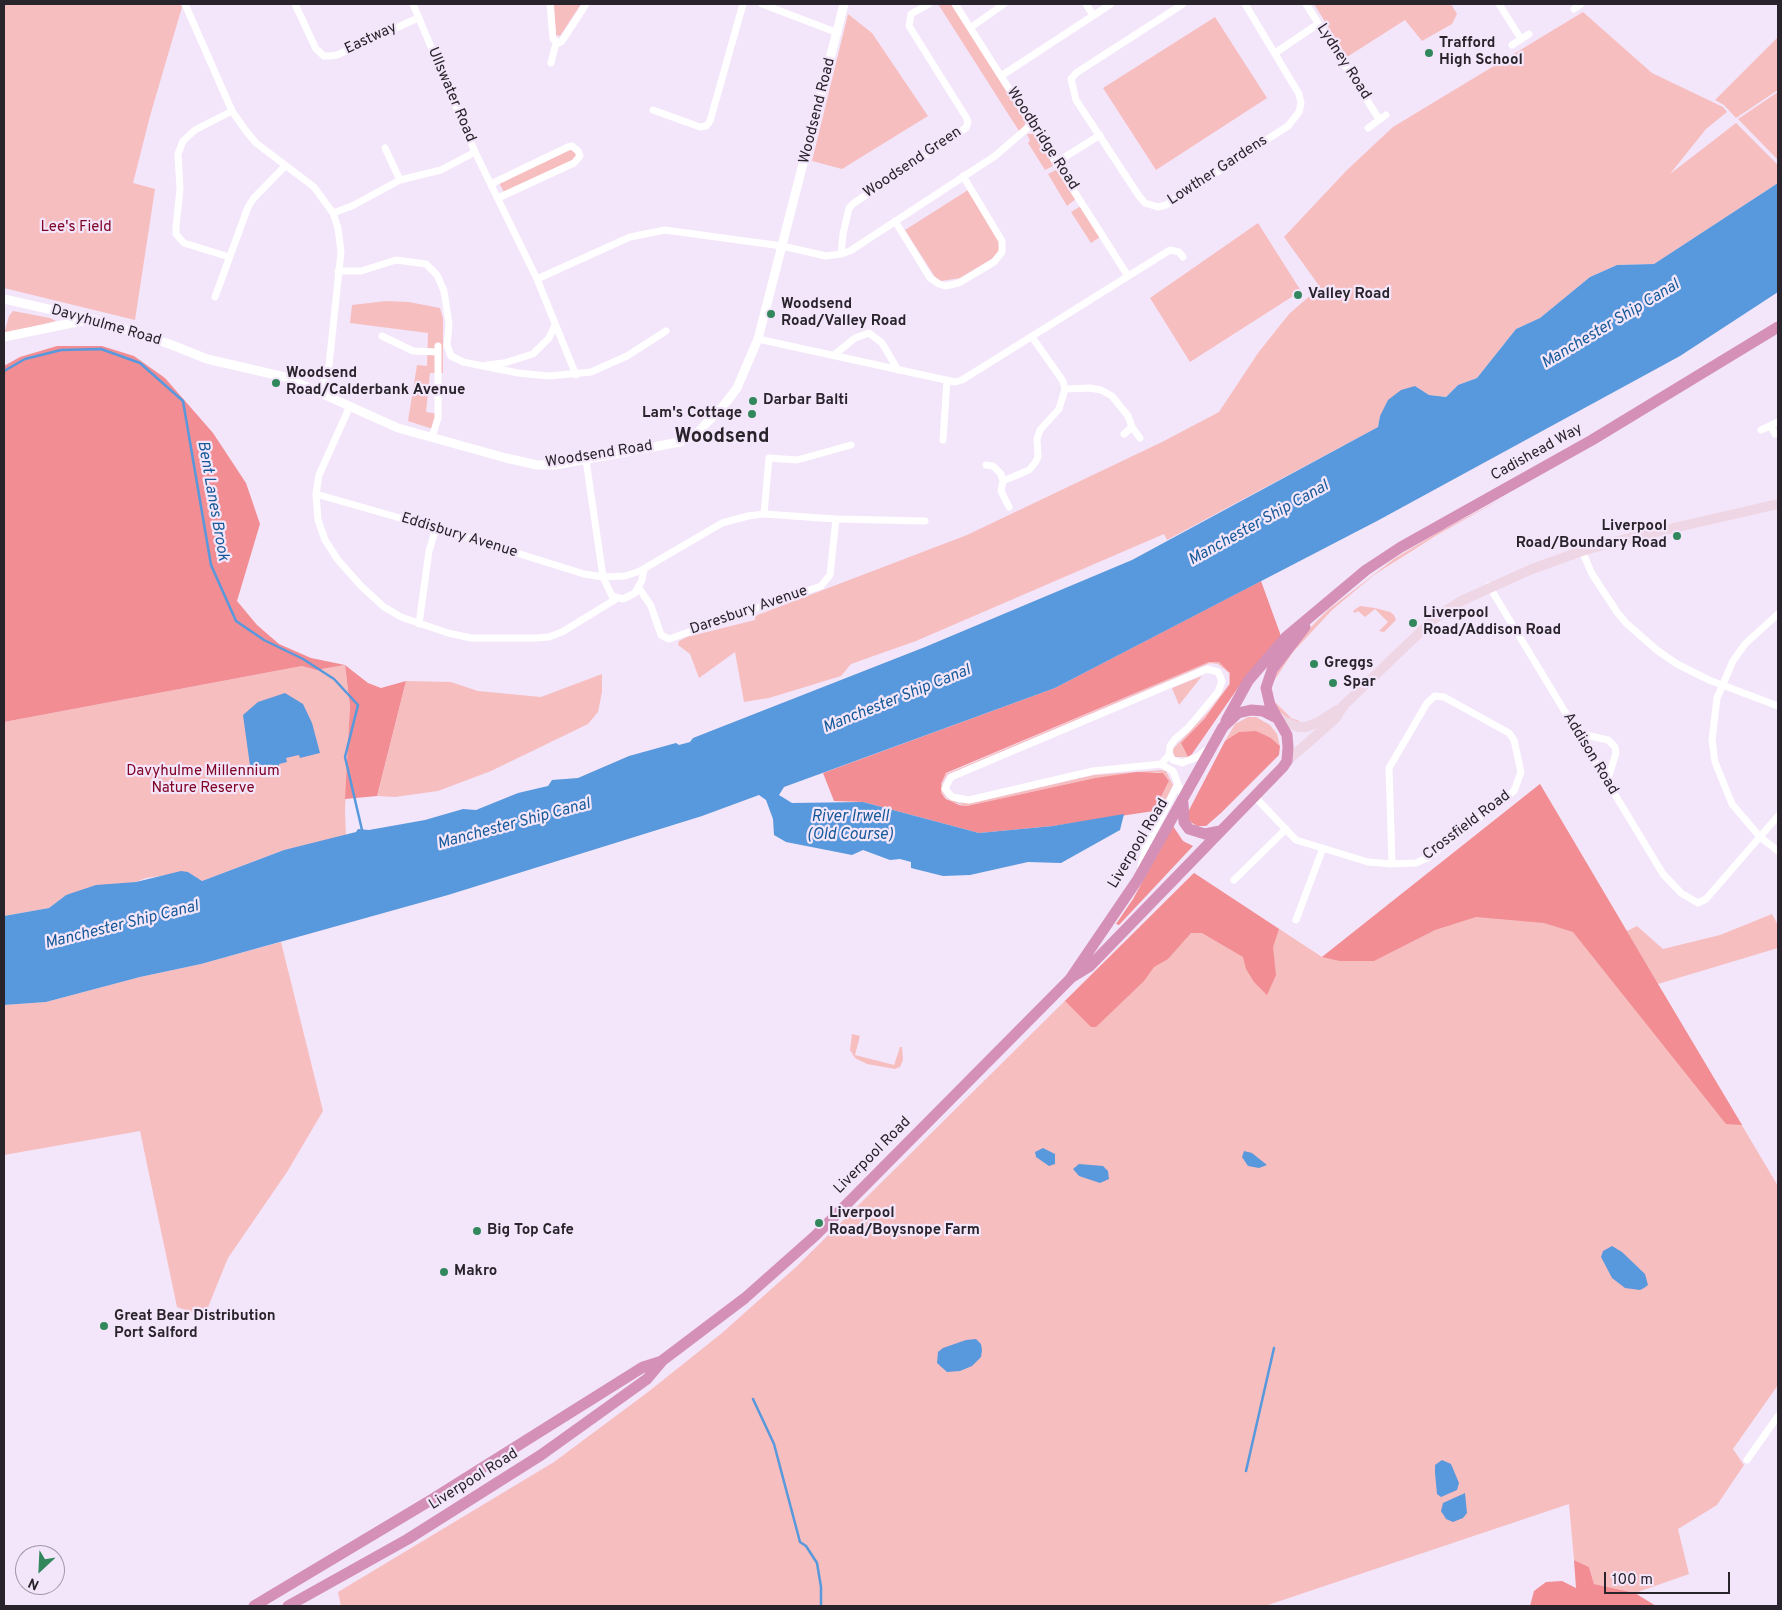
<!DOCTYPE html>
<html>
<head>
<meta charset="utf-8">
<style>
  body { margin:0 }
  #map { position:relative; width:1782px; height:1610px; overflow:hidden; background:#f3e6fa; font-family:Overpass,sans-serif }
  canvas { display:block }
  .frame { position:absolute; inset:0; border:5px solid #29242b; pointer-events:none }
  .north { position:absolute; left:15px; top:1545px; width:50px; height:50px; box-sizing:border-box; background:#f3e6fa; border:1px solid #a298a7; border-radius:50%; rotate:205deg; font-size:14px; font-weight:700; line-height:20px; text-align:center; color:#29242b }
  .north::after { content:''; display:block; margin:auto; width:18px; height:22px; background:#32885c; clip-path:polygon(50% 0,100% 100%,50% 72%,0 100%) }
  .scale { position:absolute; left:1604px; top:1572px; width:126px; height:22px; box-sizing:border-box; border:2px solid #29242b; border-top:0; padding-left:6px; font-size:15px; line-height:18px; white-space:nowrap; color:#29242b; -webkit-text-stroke:4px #f3e6fa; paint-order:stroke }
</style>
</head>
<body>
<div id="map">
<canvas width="1782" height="1610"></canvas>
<div class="frame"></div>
<div class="north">N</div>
<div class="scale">100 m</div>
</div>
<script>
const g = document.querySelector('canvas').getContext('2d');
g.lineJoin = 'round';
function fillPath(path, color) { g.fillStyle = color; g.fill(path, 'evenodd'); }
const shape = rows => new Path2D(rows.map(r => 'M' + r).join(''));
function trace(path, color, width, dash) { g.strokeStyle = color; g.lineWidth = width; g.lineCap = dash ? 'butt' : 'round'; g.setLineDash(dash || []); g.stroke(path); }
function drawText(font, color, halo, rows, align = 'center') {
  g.font = font + ' Overpass,sans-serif'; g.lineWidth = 4.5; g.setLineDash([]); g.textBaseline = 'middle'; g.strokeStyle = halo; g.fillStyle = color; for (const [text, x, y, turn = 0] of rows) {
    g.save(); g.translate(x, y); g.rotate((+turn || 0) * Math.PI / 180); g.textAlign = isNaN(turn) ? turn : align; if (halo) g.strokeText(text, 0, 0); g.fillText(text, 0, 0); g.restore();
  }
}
fillPath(shape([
  [4,4,180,4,182,7,150,116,133,183,155,189,135,320,4,288],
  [554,4,581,4,560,36,556,35],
  [938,4,953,4,1026,120,1024,128,1019,131],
  [1314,4,1451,4,1457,14,1452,24,1422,41,1405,20,1347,57],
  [1583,12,1652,73,1723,107,1727,112,1706,129,1670,174,1736,123,1778,165,1778,183,1654,264,1617,265,1590,277,1540,318,1516,329,1477,378,1458,385,1446,397,1429,395,1415,386,1380,416,1378,427,1167,540,1164,534,916,641,851,664,841,676,769,698,744,702,735,652,699,678,690,654,678,645,679,641,687,637,755,620,755,616,967,535,1162,442,1219,412,1258,353,1289,314,1320,287,1284,237,1347,170,1393,127],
  [848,14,872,33,928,116,842,169,812,161],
  [1215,17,1267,98,1156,170,1103,88],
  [1778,37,1778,90,1736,118,1724,105,1715,100],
  [1778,92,1778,160,1738,119],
  [1027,134,1035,134,1055,165,1045,170,1028,143,1030,141],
  [571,149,576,153,575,159,504,192,499,183],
  [1058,169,1077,198,1067,206,1048,174],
  [968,190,997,237,1001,247,998,255,960,278,941,281,935,277,905,230],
  [1081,206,1100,237,1091,243,1071,212],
  [1258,223,1301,291,1190,362,1150,298],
  [386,301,409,302,440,308,443,318,443,373,430,373,426,412,439,414,436,430,408,421,417,365,427,366,428,333,350,323,352,305],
  [13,311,50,318,56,321,4,334,9,316],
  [1505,497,1437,535,1374,575,1332,610,1293,652,1272,684,1271,691,1274,701,1291,718,1299,721,1300,724,1290,721,1272,704,1269,683,1309,629,1328,610,1394,559,1437,533],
  [1360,606,1375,608,1390,612,1394,615,1396,620,1384,632,1379,631,1388,622,1375,609,1365,617,1358,611,1355,613,1353,611],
  [1209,662,1220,662,1227,668,1230,673,1230,684,1210,712,1181,743,1188,757,1175,757,1172,750,1209,711,1229,684,1229,673,1218,664,1210,663,947,775,942,784,943,793,947,798,959,803,972,803,1094,775,1161,770,1166,771,1173,785,1159,814,1154,811,1169,781,1163,773,1156,772,1095,778,967,806,951,802,941,793,941,784,946,774],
  [345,665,350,706,345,811,346,836,284,850,202,881,188,872,146,878,136,882,66,895,49,908,4,916,4,722,302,666,316,670],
  [602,674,602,692,598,712,588,724,491,771,438,791,395,797,377,796,406,681,451,682,478,691,541,697],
  [1202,676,1179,705,1172,688],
  [1248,717,1256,717,1270,725,1277,734,1280,746,1271,738,1225,741,1235,724],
  [1540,784,1627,931,1637,926,1663,949,1720,935,1772,914,1778,925,1778,948,1658,984,1778,1186,1778,1385,1733,1449,1744,1465,1717,1505,1678,1529,1689,1574,1635,1593,1594,1584,1589,1567,1574,1560,1569,1504,1265,1606,341,1606,338,1592,554,1462,648,1392,722,1333,796,1267,1194,873,1322,957],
  [281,942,323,1111,287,1172,228,1258,204,1317,177,1307,140,1131,4,1155,4,1005,46,1002,140,977,201,964],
  [852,1034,860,1036,855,1055,894,1065,900,1047,902,1047,903,1060,900,1067,895,1069,867,1064,855,1058,850,1050]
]), '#f7bec0');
fillPath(shape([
  [57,346,102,346,134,356,165,378,213,433,246,483,260,524,237,601,257,625,279,644,311,658,345,665,368,683,381,688,406,681,377,796,345,799,350,706,345,665,316,670,302,666,4,722,4,366,20,357],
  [1261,581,1281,636,1240,685,1192,754,1188,757,1181,743,1205,718,1230,684,1230,673,1219,662,1209,662,946,773,941,784,941,793,946,799,959,805,967,806,1095,778,1137,772,1163,773,1169,781,1154,811,1053,826,979,833,863,802,834,801,823,773,1055,688],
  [1256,731,1271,738,1280,746,1279,755,1221,813,1206,826,1197,826,1189,821,1187,814,1225,741,1239,732],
  [1540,784,1658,984,1742,1125,1726,1124,1573,932,1544,923,1476,917,1435,930,1374,961,1340,961,1322,957],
  [1173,826,1183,841,1193,846,1119,925,1116,924,1133,899],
  [1194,873,1279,929,1273,947,1276,975,1267,995,1254,982,1246,969,1243,957,1202,933,1191,933,1168,959,1154,967,1144,981,1096,1027,1091,1027,1065,1001],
  [1574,1560,1589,1567,1594,1584,1635,1593,1656,1606,1530,1606,1534,1591,1546,1582,1562,1581,1576,1588]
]), '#f18d93');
fillPath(shape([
  [1778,183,1778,292,1680,356,1377,521,1055,688,784,787,779,795,792,803,863,802,979,833,1053,826,1124,814,1120,830,1061,863,1028,862,970,875,943,876,911,868,911,862,900,859,890,860,863,850,852,855,786,842,774,835,773,819,766,800,759,795,702,816,448,895,201,964,140,977,46,1002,4,1005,4,916,49,908,66,895,96,885,136,882,181,871,188,872,202,881,284,850,356,832,358,829,369,830,425,820,463,809,476,810,518,793,548,786,552,780,578,778,629,756,676,743,679,745,690,742,693,738,925,647,1132,560,1378,427,1380,416,1388,400,1401,390,1415,386,1429,395,1446,397,1458,385,1477,378,1516,329,1540,318,1590,277,1617,265,1654,264],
  [285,693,303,704,312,723,320,753,300,758,299,755,286,758,287,762,279,764,279,767,251,773,243,715,258,702],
  [1043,1148,1055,1154,1055,1164,1049,1166,1036,1157,1035,1152],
  [1244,1151,1252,1153,1267,1165,1259,1168,1248,1166,1242,1157],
  [1079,1164,1103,1166,1108,1171,1109,1179,1100,1183,1079,1176,1073,1169],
  [1612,1246,1622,1252,1645,1274,1648,1285,1644,1288,1640,1290,1625,1288,1612,1278,1601,1257,1603,1251],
  [976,1339,981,1344,982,1350,981,1357,972,1366,960,1371,947,1372,937,1363,938,1352,943,1348,966,1340],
  [1442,1460,1451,1464,1459,1483,1457,1490,1441,1497,1437,1494,1435,1473,1435,1465],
  [1465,1493,1467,1513,1463,1518,1453,1522,1446,1519,1441,1511,1443,1503]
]), '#5898dc');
trace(shape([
  [4,371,25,359,61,350,101,349,140,363,183,401,211,565,236,621,264,640,303,659,334,679,358,705,345,757,362,830],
  [753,1399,774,1444,800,1542,806,1546,817,1563,821,1587,821,1606],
  [1246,1471,1274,1348]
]), '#5898dc', 2.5);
trace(shape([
  [185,4,232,111,246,131,256,143,314,187,333,213,338,228,341,252,329,365,320,392],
  [295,4,316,49,324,56,330,56,337,55,418,18],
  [413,4,475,152,537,279,576,375],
  [550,4,553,39,558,43,562,41,586,4],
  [762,4,838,33],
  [955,4,1128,276],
  [1086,4,1093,15],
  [1183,4,1076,73,1071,79,1076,100,1139,196,1145,203,1158,207,1166,205,1288,126,1299,112,1301,103,1299,94,1245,4],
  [1306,4,1379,119],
  [1499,4,1521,39],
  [1574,9,1581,4],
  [970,28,1004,4],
  [1512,45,1529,34],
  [1275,53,1318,24],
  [551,63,556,43],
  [1001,76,1111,4],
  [653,110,700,127,706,126,710,121,743,4],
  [1368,128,1386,115],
  [385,148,400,180],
  [1057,162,1100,135],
  [491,184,568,147,572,146,578,151,580,156,574,163,498,198],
  [333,213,352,206,400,180,441,170,475,152],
  [895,221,930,278,939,284,945,286,959,283,994,262,1002,252,1002,241,963,176],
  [841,254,843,234,849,208,854,203,966,128,968,122,966,117,909,26,911,14,929,4],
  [229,257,184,243,176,234,176,227,180,189,178,154,183,141,195,130,232,111],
  [338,271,361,271,396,260,426,264,437,275,444,291,449,324,447,345,451,356,463,362,518,373,549,376,591,372,627,356,666,331],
  [537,279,630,237,665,230,782,246,826,256,841,254,850,251,995,156,1032,124],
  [215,297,248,207,253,199,285,166],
  [382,336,413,351,438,352],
  [758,339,955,382,962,380,1170,250,1179,252,1183,257],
  [834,355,855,338,869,333,882,343,898,370],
  [487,365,504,363,533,354,549,338,555,325],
  [1065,389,1090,388,1101,390,1112,396,1128,416,1132,427,1140,438],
  [350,406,319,475,316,494,318,520,325,540,338,560,361,586,384,607,401,617,448,633,471,638,535,638,549,637,562,632,616,599],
  [1771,427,1775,434],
  [1761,430,1778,422],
  [1124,434,1132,427],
  [432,437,438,418,438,346],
  [943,440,947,381],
  [586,460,603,577,612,596,623,599,635,593,642,580,644,569],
  [986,465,993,466,1001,474,1003,481,1001,491,1009,507],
  [1003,481,1029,470,1035,463,1038,457,1037,439,1040,430,1059,409,1065,389,1063,381,1032,337],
  [316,494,456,534,584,574,603,577,625,576,640,571,722,523,748,516,764,514,836,519,925,521],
  [764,514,769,458,797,460,851,445],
  [1582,551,1592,574,1617,612,1626,623,1658,651,1677,664,1709,680,1778,706],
  [1489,586,1663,874,1681,893,1698,903,1706,899,1778,816],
  [639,588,651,606,661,635,669,639,821,586,830,575,836,519],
  [1778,614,1745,644,1733,661,1717,698,1712,740,1715,762,1732,804,1760,837,1778,851],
  [419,624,429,551,436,528],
  [1577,733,1608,740,1615,747,1616,753,1607,782],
  [1169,755,1173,760,1182,763,1197,757,1209,748],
  [1161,764,1169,755,1170,746,1175,739,1188,728,1218,692,1222,681,1218,672,1207,669,951,777,945,789,952,797,969,800,1093,771,1161,764,1173,771,1183,797],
  [1255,797,1296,840,1368,862,1392,864,1416,863,1429,857,1514,791,1521,772,1514,740,1509,733,1444,697,1435,696,1427,703,1389,768,1392,864],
  [1141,867,1145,849,1178,784],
  [1234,880,1286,829],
  [1296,920,1323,848],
  [1747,1460,1778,1416]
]), '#fff', 7);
trace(shape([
  [4,299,92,319,172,345,207,359,285,377,398,428,506,458,537,465,555,465,680,442,698,432,724,405,737,388,758,339,844,4],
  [4,337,87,320]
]), '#fff', 9);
trace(shape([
  [1277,718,1298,727,1306,727,1319,722,1337,710],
  [1287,761,1335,719,1344,705,1435,618,1461,601,1532,569,1582,551,1617,541,1778,504]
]), '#efd6e4', 10);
trace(shape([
  [1226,721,1248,681,1286,637,1366,570,1401,547,1592,440,1778,327],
  [1183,803,1184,822,1189,829,1205,834,1220,831],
  [1072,977,1090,966,1283,767,1287,761,1288,747,1287,735,1270,705,1266,688,1272,670,1305,627],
  [254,1606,431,1500,643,1367,662,1361],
  [288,1606,408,1539,541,1455,647,1379,663,1360,745,1298,816,1235,1070,979,1138,879,1223,727,1238,713,1251,710,1263,711,1277,718]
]), '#d490b7', 11);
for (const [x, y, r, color] of [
  [1429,53,5,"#32885c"],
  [1298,295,5,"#32885c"],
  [771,314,5,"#32885c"],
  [276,383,5,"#32885c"],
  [753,401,5,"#32885c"],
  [752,414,5,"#32885c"],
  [1677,536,5,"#32885c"],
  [1413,623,5,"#32885c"],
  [1314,664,5,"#32885c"],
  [1333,683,5,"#32885c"],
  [819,1223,5,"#32885c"],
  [477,1231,5,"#32885c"],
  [444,1272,5,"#32885c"],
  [104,1326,5,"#32885c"]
]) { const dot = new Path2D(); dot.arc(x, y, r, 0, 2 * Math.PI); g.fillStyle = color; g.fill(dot); trace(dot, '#f3e6fa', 2); }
drawText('15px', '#29242b', '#f3e6fa', [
  ["Eastway",371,39,-25],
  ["Lydney Road",1343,62,57],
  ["Ullswater Road",451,95,67],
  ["Woodsend Road",818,111,-76],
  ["Woodbridge Road",1042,139,57],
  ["Woodsend Green",913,163,-34],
  ["Lowther Gardens",1218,171,-33],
  ["Davyhulme Road",106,326,16],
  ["Cadishead Way",1537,453,-29],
  ["Woodsend Road",599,455,-9],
  ["Eddisbury Avenue",459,536,17],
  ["Daresbury Avenue",749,611,-19],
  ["Addison Road",1590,754,59],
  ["Crossfield Road",1467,826,-37],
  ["Liverpool Road",1139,844,-59],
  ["Liverpool Road",873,1156,-45],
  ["Liverpool Road",474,1480,-32]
]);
drawText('bold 15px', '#29242b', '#f3e6fa', [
  ["Trafford",1439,44],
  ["High School",1439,61],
  ["Valley Road",1308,295],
  ["Woodsend",781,305],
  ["Road/Valley Road",781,322],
  ["Woodsend",286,374],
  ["Road/Calderbank Avenue",286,391],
  ["Darbar Balti",763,401],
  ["Lam's Cottage",742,414,"right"],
  ["Liverpool",1667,527,"right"],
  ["Road/Boundary Road",1667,544,"right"],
  ["Liverpool",1423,614],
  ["Road/Addison Road",1423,631],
  ["Greggs",1324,664],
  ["Spar",1343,683],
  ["Liverpool",829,1214],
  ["Road/Boysnope Farm",829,1231],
  ["Big Top Cafe",487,1231],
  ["Makro",454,1272],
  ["Great Bear Distribution",114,1317],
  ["Port Salford",114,1334]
], 'left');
drawText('15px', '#800425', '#f3e6fa', [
  ["Lee's Field",76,228],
  ["Davyhulme Millennium",203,772],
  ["Nature Reserve",203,789]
]);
drawText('italic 16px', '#165998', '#f3e6fa', [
  ["Manchester Ship Canal",1611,325,-31],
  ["Bent Lanes Brook",212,501,80],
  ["Manchester Ship Canal",1259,524,-29],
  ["Manchester Ship Canal",897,700,-22],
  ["River Irwell",850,818],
  ["(Old Course)",850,836],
  ["Manchester Ship Canal",514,825,-15],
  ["Manchester Ship Canal",122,926,-14]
]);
drawText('bold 20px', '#29242b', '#f3e6fa', [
  ["Woodsend",722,438]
]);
</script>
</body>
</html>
